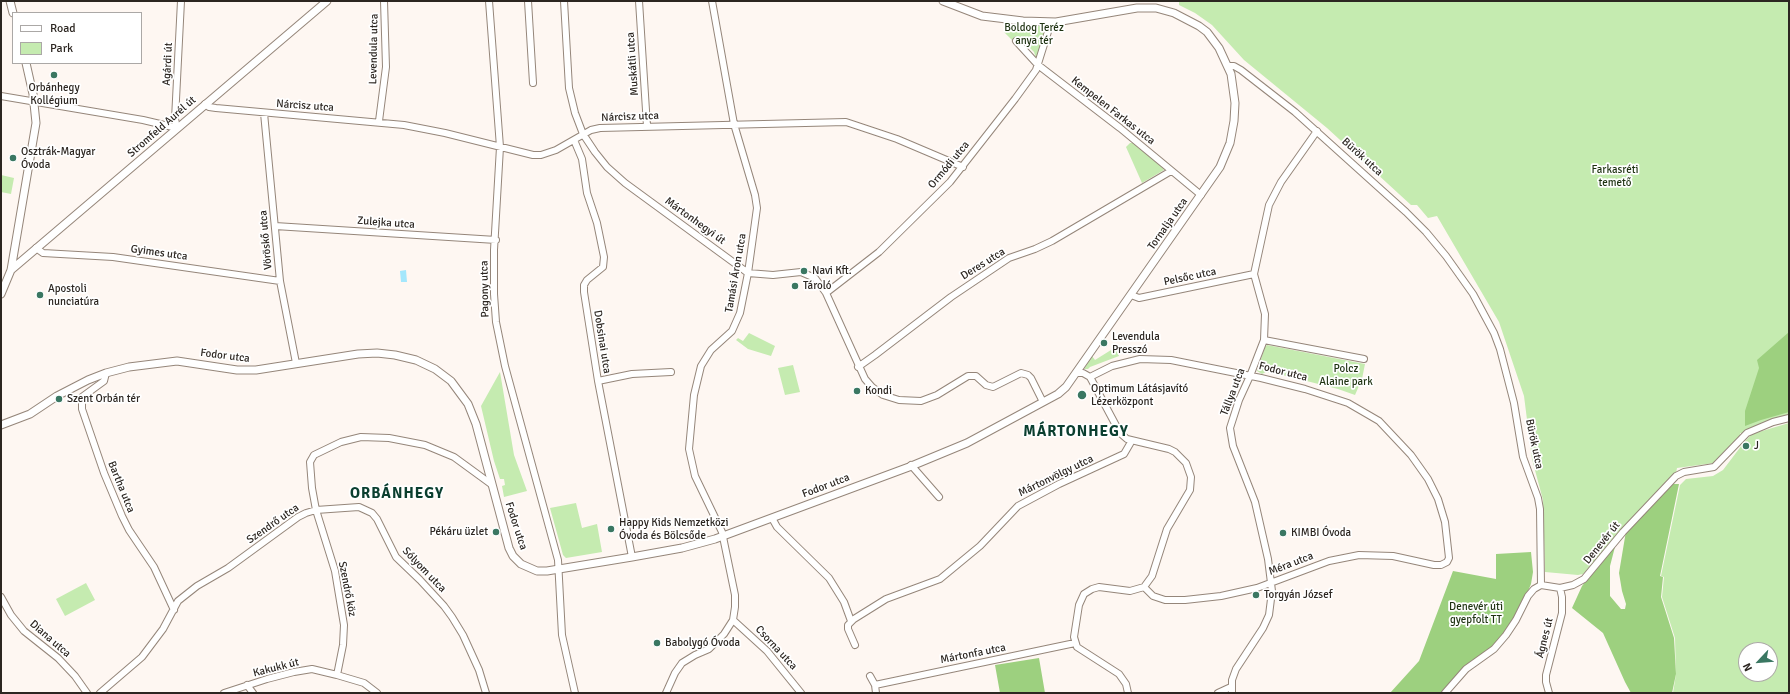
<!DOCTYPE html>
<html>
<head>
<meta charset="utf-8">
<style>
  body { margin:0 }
  #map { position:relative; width:1790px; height:694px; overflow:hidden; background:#fef7f2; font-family:Signika,sans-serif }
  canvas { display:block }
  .frame { position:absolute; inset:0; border:2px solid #2c2621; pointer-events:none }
  .legend { position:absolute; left:12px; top:12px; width:130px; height:52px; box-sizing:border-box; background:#fff; border:1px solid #aba8a6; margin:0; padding:5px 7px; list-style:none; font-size:12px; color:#2c2621 }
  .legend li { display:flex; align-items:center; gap:8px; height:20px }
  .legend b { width:20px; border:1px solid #aba8a6 }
  .north { position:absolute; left:1738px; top:642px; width:40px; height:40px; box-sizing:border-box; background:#fff; border:1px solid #aba8a6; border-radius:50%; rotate:244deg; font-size:11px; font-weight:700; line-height:16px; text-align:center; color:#2c2621 }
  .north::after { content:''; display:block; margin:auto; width:14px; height:18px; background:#3a7762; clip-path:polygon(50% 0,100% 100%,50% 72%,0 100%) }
</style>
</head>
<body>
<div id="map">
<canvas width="1790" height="694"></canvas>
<div class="frame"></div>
<ul class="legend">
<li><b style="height:5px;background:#fff"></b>Road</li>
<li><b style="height:11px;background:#c5ebb0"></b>Park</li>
</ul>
<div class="north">N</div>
</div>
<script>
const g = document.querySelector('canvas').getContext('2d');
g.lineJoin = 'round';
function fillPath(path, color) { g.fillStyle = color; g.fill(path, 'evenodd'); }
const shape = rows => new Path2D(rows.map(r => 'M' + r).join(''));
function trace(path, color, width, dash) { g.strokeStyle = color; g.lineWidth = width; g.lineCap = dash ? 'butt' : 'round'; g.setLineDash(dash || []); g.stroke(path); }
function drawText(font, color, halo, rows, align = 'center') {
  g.font = font + ' Signika,sans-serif'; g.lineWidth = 3.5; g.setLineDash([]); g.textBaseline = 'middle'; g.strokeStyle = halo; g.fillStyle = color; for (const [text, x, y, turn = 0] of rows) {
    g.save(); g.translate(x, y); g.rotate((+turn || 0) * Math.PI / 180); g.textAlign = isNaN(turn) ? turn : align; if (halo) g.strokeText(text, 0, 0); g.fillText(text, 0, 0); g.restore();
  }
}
fillPath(shape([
  [1179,1,1789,1,1789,417,1743,434,1740,433,1740,437,1714,463,1677,468,1676,473,1583,574,1578,575,1545,572,1543,500,1532,459,1524,396,1499,322,1437,216,1428,218,1417,205,1411,205,1327,128,1244,60,1212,25,1195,13,1179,5],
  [1005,20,1051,22,1038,65,1034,52,1018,36,1013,41,1004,32],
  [1130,143,1133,143,1160,164,1164,170,1142,183,1126,147],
  [1,175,14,178,11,194,1,192],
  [749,333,775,346,771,356,748,349,736,340,738,338,743,341],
  [1267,345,1365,364,1362,379,1355,395,1338,389,1287,376,1266,372,1262,374,1257,371,1265,347],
  [1111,350,1112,352,1117,351,1119,356,1090,367,1088,369,1084,369,1092,356,1095,360],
  [793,365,800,392,785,395,778,368],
  [500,372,514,455,527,491,504,497,502,486,505,485,504,479,500,479,494,461,481,406],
  [1789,423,1789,693,1673,693,1676,674,1675,638,1662,597,1664,577,1661,576,1680,485,1686,479,1713,476,1723,470,1745,441,1752,434],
  [1746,650,1770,650,1770,674,1746,674],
  [576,503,582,528,597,524,602,552,566,558,563,555,550,508],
  [86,583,95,600,65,616,56,599]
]), '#c5ebb0');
fillPath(shape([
  [1789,332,1789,412,1761,420,1745,426,1745,411,1759,368,1757,360],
  [1673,484,1679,484,1660,576,1663,577,1661,597,1674,638,1676,674,1672,693,1631,693,1625,682,1603,633,1572,608,1582,586,1616,543,1610,566,1610,596,1621,609,1625,609,1626,604,1622,591,1619,573,1626,531],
  [1531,552,1533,572,1531,584,1516,620,1506,635,1466,669,1445,693,1390,693,1419,661,1453,571,1496,579,1496,554],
  [1039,658,1045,693,1000,693,995,665]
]), '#9dd07f');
fillPath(shape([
  [406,270,407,282,401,282,400,271]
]), '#a4e7fc');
const minor = shape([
  [489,1,500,147,494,250,494,294,496,322,505,366,558,560,562,635,575,693],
  [528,1,533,83],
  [564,1,569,88,575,113,583,134,595,152,607,167,625,183,748,273,773,275,801,272,815,278,826,293,865,379,872,387,883,395,899,400,921,401,937,395,968,376,976,376,986,385,993,387,1021,373,1028,375,1031,378,1043,402],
  [639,1,647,126],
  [1016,41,1038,65,1120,128,1201,195],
  [1228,66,1234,66,1241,70,1295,112,1406,212,1426,232,1446,256,1473,294,1494,333,1500,349,1514,403,1523,457,1538,498,1540,509,1541,585],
  [1,96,143,120,177,128],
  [205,104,209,107,216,108,404,125,445,133,533,155,541,155,556,150,591,130,600,128,846,122,897,139,963,167],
  [264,113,280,281,296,363],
  [379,121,386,67,384,1],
  [177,128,175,119,181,1],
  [574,140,582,159,587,193,597,223,604,257,603,267,587,280,584,285,584,292,598,381,632,557],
  [275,226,496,240],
  [36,248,43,253,113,257,280,281],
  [826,293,879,252,950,182,1015,99,1036,70,1051,22],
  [1131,295,1139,298,1254,274],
  [1264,340,1364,359],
  [858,367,875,355,951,297,1009,258,1035,249,1052,241,1171,171],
  [106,373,104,381,82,397,82,409,104,473,122,516,129,530,154,567,174,610],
  [1077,373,1083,373,1090,377,1120,433,1127,439,1169,449,1175,452,1186,463,1191,477,1190,490,1167,529,1152,576,1144,587,1130,591,1099,587,1092,589,1084,594,1079,605,1074,637,1077,647,1119,674,1126,684,1128,693],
  [1090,377,1112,366,1140,359,1171,360,1261,378,1305,389,1348,403,1379,421,1411,455,1428,479,1438,499,1445,522,1449,558,1447,562,1441,565,1434,565,1393,556,1359,555,1329,561,1257,588,1221,596,1185,600,1165,600,1153,596,1144,587],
  [598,381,632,374,671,372],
  [911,465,939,497],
  [772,518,777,527,829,578,844,602,851,621],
  [1,597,11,615,24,631,58,658,75,676,87,693],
  [733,620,767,651,801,693],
  [855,645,848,629,848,625,854,619,886,599,940,579,980,546,1018,506,1059,484,1124,454,1131,442],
  [337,675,343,645,344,625,335,571,316,510,312,488,310,462,314,455,341,442,361,437,389,438,425,445,454,457,491,484],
  [870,676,875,685],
  [247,685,253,693],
  [100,693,142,657,163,629,178,601,197,586,228,568,298,517,306,513,316,510,359,507,372,513,377,519,396,557,420,580,444,606,452,617,463,635,479,670,486,693],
  [224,693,267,679,294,672,312,669,337,675,364,683,377,693],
  [666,693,675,673,682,663,695,655,709,649,724,634,733,620,735,607,735,595,722,532,695,476,689,449,694,395,701,366,711,350,732,331,740,313,748,273,757,208,755,195,734,124,712,1],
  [876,693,875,685,1075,643],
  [1218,693,1231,687],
  [1232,693,1232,680,1236,669,1263,628,1269,615,1272,591,1268,559,1255,502,1233,446,1230,428,1239,400,1250,376,1264,340,1265,314,1254,274,1269,205,1281,182,1317,131],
  [1445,693,1466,669,1494,649,1506,635,1516,620,1528,596,1534,589,1541,585,1560,588,1573,585,1584,579,1623,532,1676,476,1684,472,1714,467,1747,433,1773,422,1789,418],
  [1549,693,1546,682,1546,675,1562,613,1562,597,1560,588]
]);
const tertiary = shape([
  [10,1,13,13],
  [11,270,327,1],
  [1,294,11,270,36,123,33,94,26,63],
  [1,425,30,414,57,396,88,380,106,373,129,367,177,361,237,370,256,370,358,354,377,353,395,355,416,360,435,369,451,381,468,404,476,424,509,548,513,556,521,564,537,571,547,571,632,557,682,548,715,539,909,467,967,443,1058,394,1066,387,1220,167,1230,143,1234,121,1235,103,1231,74,1219,48,1207,32,1199,26,1174,13,1156,8,1137,8,1056,22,1023,21,982,16,943,1]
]);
trace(minor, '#95867a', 8);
trace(tertiary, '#95867a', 9);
trace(minor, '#fff', 6);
trace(tertiary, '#fff', 7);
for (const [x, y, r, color] of [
  [54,75,4,"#3a7762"],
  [13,158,4,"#3a7762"],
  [804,271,4,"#3a7762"],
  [795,286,4,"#3a7762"],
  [40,295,4,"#3a7762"],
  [1104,343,4,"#3a7762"],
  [857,391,4,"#3a7762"],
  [1082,395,5,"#3a7762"],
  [59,399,4,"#3a7762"],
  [1746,446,4,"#3a7762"],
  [611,529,4,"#3a7762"],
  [496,532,4,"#3a7762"],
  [1283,533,4,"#3a7762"],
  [1256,595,4,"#3a7762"],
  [657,643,4,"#3a7762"]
]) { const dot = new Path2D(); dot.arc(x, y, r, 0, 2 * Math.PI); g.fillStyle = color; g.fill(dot); trace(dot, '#fff', 1.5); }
drawText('11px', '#1e3211', '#fff', [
  ["Boldog Teréz",1034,28],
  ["anya tér",1034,41],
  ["Farkasréti",1615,170],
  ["temető",1615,183],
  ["Polcz",1346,369],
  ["Alaine park",1346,382],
  ["Denevér úti",1476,607],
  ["gyepfolt TT",1476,620]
]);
drawText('11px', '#2c2621', '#fff', [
  ["Levendula utca",374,49,-89],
  ["Agárdi út",168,64,-87],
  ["Muskátli utca",633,64,-94],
  ["Nárcisz utca",305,106,4],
  ["Kempelen Farkas utca",1113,111,38],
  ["Nárcisz utca",630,117,-2],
  ["Stromfeld Aurél út",162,127,-41],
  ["Bürök utca",1362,157,42],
  ["Ormódi utca",949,165,-50],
  ["Mártonhegyi út",695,221,36],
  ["Zulejka utca",386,223,4],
  ["Tornalja utca",1168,224,-55],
  ["Vöröskő utca",266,240,-95],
  ["Gyimes utca",159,253,8],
  ["Deres utca",983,264,-32],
  ["Tamási Áron utca",736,273,-80],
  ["Pelsőc utca",1190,277,-12],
  ["Pagony utca",485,289,-91],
  ["Dobsinai utca",602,342,81],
  ["Fodor utca",225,356,7],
  ["Fodor utca",1283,372,14],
  ["Tállya utca",1233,392,-69],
  ["Bürök utca",1534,444,78],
  ["Mártonvölgy utca",1056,476,-26],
  ["Fodor utca",826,486,-21],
  ["Bartha utca",121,487,68],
  ["Szendrő utca",273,524,-35],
  ["Fodor utca",516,526,72],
  ["Denevér út",1602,543,-51],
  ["Méra utca",1291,564,-21],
  ["Sólyom utca",424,570,46],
  ["Szendrő köz",347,589,79],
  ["Ágnes út",1545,638,-76],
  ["Diana utca",50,639,41],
  ["Csorna utca",776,648,47],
  ["Mártonfa utca",973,654,-11],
  ["Kakukk út",276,668,-14]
]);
drawText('11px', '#2c2621', '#fff', [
  ["Orbánhegy",54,88,"center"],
  ["Kollégium",54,101,"center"],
  ["Osztrák-Magyar",21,152],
  ["Óvoda",21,165],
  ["Navi Kft.",812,271],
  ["Tároló",803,286],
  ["Apostoli",48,289],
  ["nunciatúra",48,302],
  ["Levendula",1112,337],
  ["Presszó",1112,350],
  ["Optimum Látásjavító",1091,389],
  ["Lézerközpont",1091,402],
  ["Kondi",865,391],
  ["Szent Orbán tér",67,399],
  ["J",1754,446],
  ["Happy Kids Nemzetközi",619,523],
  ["Óvoda és Bölcsőde",619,536],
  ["Pékáru üzlet",488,532,"right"],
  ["KIMBI Óvoda",1291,533],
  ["Torgyán József",1264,595],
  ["Babolygó Óvoda",665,643]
], 'left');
g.letterSpacing = '1px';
drawText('bold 15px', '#0b3f30', '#fff', [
  ["MÁRTONHEGY",1076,432],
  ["ORBÁNHEGY",397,494]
]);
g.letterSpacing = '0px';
</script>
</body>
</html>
